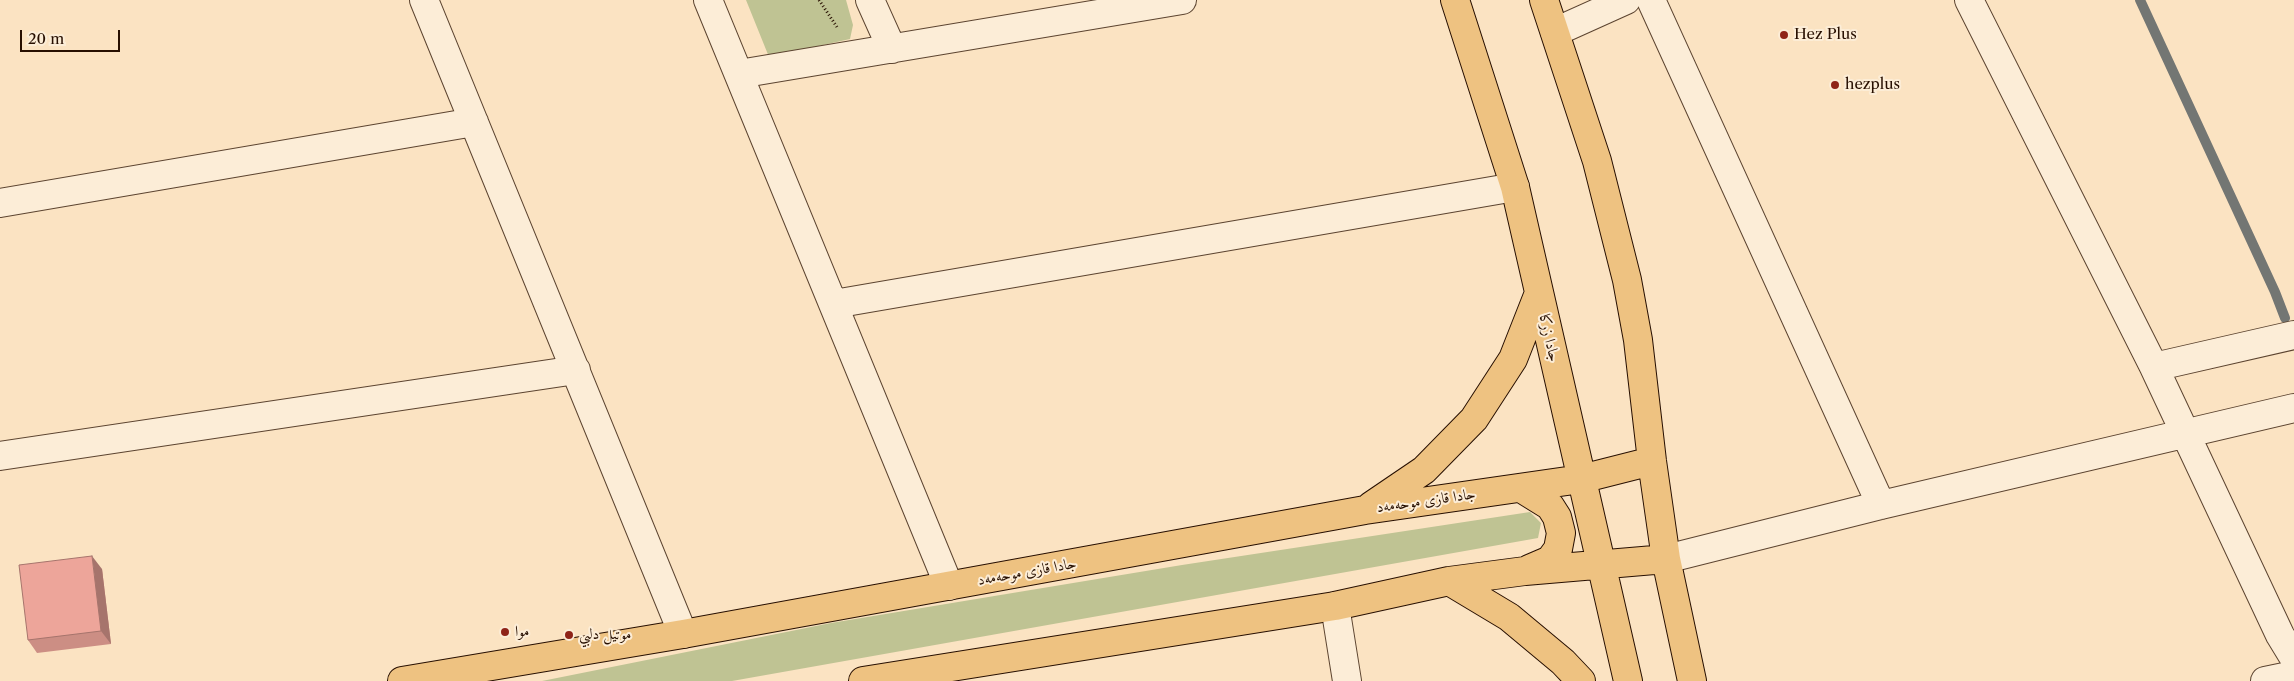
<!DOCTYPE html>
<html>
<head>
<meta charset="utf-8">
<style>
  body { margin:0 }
  #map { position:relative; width:2294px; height:681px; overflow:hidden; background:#fbe3c2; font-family:"Libre Caslon Text",serif }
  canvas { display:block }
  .scale { position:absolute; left:20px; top:30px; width:100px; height:22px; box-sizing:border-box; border:2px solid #270f00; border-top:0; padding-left:6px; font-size:15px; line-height:18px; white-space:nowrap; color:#270f00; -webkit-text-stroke:4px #fcedd7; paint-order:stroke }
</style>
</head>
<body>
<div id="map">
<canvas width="2294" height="681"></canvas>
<div class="scale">20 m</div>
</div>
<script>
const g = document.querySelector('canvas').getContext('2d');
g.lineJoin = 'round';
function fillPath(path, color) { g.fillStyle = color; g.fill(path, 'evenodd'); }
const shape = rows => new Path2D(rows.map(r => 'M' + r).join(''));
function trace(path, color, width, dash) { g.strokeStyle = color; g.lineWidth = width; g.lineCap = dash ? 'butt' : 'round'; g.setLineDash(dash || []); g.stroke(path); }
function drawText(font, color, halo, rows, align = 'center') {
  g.font = font + ' "Libre Caslon Text",Amiri,serif'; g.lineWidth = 4; g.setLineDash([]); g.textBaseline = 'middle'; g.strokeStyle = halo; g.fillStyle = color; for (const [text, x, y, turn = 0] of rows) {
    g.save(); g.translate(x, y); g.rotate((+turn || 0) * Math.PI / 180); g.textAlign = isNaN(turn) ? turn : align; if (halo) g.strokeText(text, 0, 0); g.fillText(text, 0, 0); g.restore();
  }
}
fillPath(shape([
  [746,0,846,0,853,25,850,39,769,57],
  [1530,512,1541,523,1538,538,732,681,542,681,831,623,1182,565]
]), '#bfc393');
trace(shape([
  [2140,0,2275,292,2285,318]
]), '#737673', 10);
const street = shape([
  [424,0,683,634],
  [708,0,949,586],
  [870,0,892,49],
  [1651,0,1881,505],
  [1969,0,2154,367,2280,635,2294,658],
  [1555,32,1626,0],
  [739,74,1182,0],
  [0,203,474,122],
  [834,304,1515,187],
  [2154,367,2294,335],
  [0,456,576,370],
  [1666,559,1881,505,2294,408],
  [1335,606,1347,681],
  [2265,681,2294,675]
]);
const primary = shape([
  [1455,0,1515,187,1628,681],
  [1544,0,1597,161,1627,280,1638,340,1652,461,1666,559,1692,681],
  [1521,488,1550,506,1557,517,1561,533,1558,549,1550,560,1529,569],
  [1371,506,1424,470,1474,419,1513,359,1539,293],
  [1449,581,1509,617,1563,662,1581,681],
  [402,681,683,634,1365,510,1581,479,1652,461],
  [863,681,1335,606,1449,581,1525,571,1666,559]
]);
trace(street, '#5c4430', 30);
trace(primary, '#270f00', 30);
trace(shape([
  [819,0,837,27]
]), '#270f00', 3, [1, 2.5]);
trace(street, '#fcedd7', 28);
trace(primary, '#eec281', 28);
fillPath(shape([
  [102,569,111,644,37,653,28,640]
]), '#cc8e84');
fillPath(shape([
  [92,556,102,569,111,644,101,631]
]), '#a6746c');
const building = shape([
  [92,556,101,631,28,640,19,565,92,556]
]);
fillPath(building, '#eda59a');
trace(building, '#a6746c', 1);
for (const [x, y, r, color] of [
  [1784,35,5,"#8f2418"],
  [1835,85,5,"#8f2418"],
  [505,632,5,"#8f2418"],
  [569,635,5,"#8f2418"]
]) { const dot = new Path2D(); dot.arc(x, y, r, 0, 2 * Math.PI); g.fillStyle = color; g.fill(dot); trace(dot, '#fcedd7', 2); }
drawText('15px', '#270f00', '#fcedd7', [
  ["Hez Plus",1794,35],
  ["hezplus",1845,85],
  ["موا",515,632],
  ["موتيل دلبي",579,635]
], 'left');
drawText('15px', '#270f00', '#fcedd7', [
  ["جادا زرکا",1549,338,77],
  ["جادا قازی موحەمەد",1426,501,-8],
  ["جادا قازی موحەمەد",1027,572,-10]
]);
</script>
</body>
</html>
